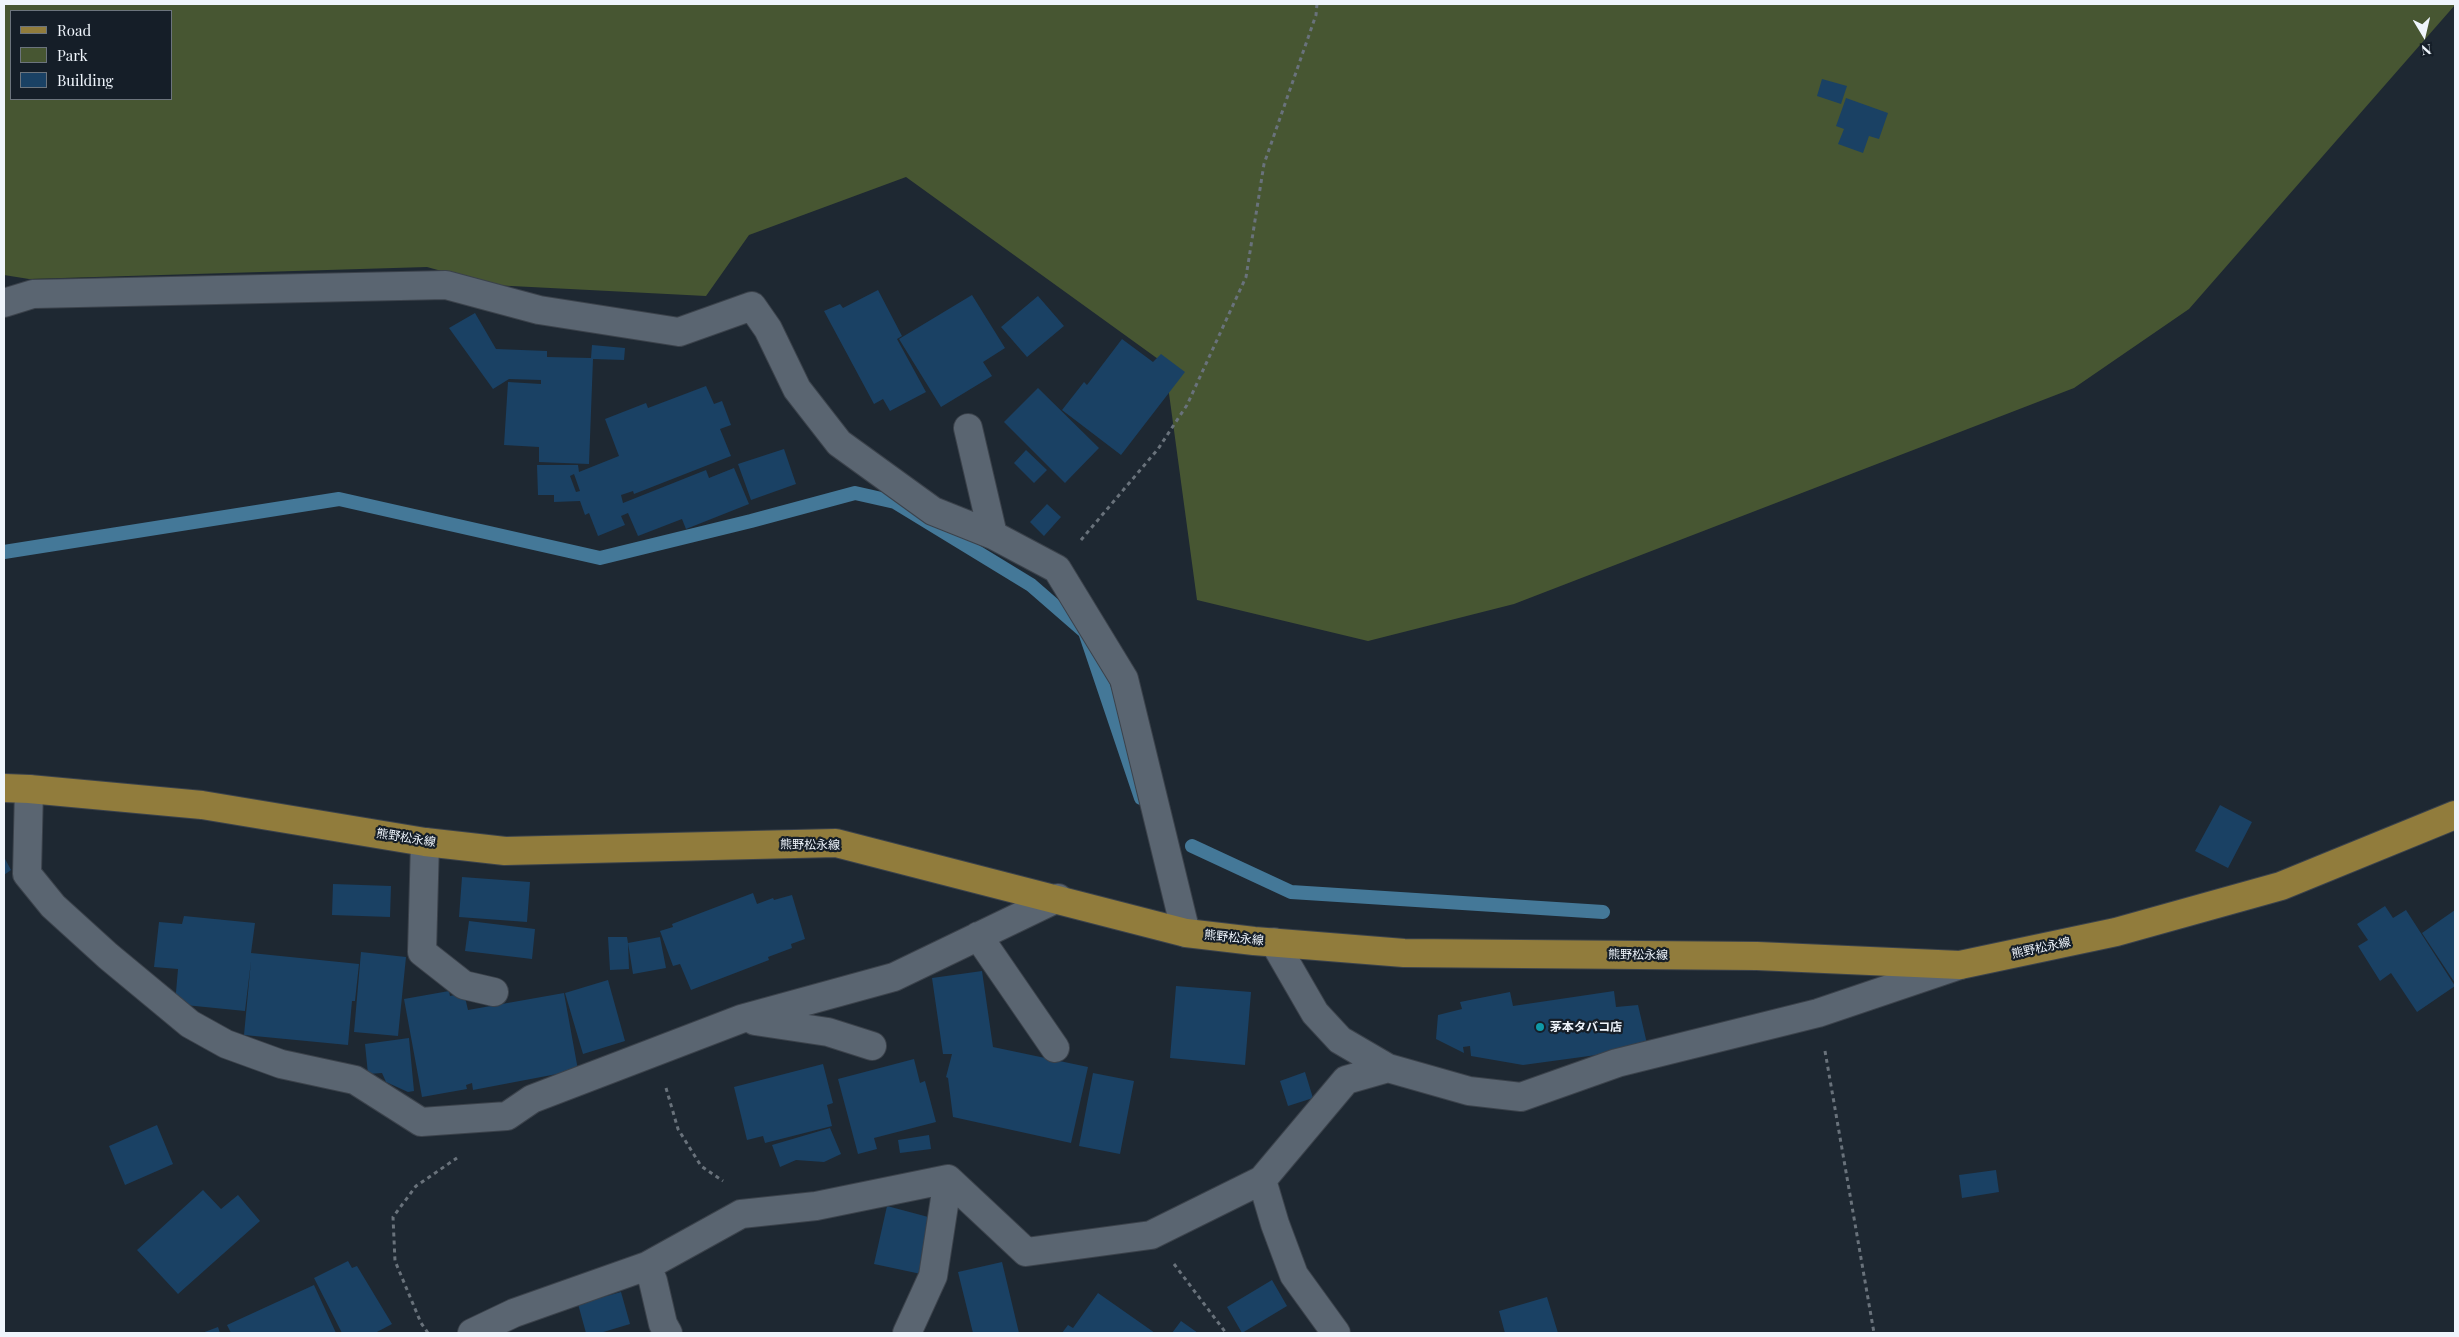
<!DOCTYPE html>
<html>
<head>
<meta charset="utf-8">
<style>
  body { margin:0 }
  #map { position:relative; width:2459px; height:1337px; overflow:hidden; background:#1e2832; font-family:"Playfair Display",serif }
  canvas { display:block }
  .frame { position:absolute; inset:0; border:5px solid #eff5fc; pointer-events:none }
  .legend { position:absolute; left:10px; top:10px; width:162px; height:90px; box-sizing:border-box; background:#151e28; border:1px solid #6c747d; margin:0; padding:6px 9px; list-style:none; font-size:15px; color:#eff5fc }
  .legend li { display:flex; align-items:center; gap:10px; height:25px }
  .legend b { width:25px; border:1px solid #6c747d }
  .north { position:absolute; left:2399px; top:10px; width:50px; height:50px; -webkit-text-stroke:4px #151e28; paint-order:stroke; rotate:171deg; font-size:14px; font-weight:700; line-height:20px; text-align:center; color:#eff5fc }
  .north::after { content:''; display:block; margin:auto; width:18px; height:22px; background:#eff5fc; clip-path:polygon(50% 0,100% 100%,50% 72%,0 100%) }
</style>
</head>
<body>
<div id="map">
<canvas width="2459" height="1337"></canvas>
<div class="frame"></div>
<ul class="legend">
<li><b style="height:6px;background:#917c3c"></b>Road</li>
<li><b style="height:14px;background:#475632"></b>Park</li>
<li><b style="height:14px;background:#1a4164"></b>Building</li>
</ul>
<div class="north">N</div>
</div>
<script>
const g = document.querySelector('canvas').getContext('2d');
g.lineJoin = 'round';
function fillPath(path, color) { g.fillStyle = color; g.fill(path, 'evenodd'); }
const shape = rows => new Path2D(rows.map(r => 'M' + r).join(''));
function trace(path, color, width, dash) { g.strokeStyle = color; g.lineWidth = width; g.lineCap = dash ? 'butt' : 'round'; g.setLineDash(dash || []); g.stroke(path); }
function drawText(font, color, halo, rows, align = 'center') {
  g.font = font + ' "Playfair Display","Noto Sans JP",serif'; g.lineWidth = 4.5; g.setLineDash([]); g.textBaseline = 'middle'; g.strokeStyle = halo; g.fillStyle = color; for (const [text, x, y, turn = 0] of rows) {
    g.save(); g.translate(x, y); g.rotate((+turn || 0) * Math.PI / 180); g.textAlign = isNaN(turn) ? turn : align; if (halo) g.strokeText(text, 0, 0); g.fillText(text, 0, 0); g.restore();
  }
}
fillPath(shape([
  [4,4,2455,4,2455,5,2189,309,2074,388,1514,604,1368,641,1197,600,1165,364,906,177,749,235,706,296,492,285,427,267,29,279,4,275],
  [11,11,171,11,171,99,11,99]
]), '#475632');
trace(shape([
  [4,552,339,499,600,558,751,521,855,493,895,502,1031,585,1085,632,1141,798],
  [1192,846,1291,892,1603,912]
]), '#447898', 14);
fillPath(shape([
  [1822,79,1847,86,1841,104,1817,96],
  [1846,98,1888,113,1879,139,1869,136,1863,153,1838,144,1844,129,1836,126],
  [878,290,902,336,897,339,926,392,890,411,883,399,874,404,824,311,840,304,843,308],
  [972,295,1005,348,983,362,992,376,941,407,899,339],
  [1038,296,1064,326,1027,357,1001,327],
  [475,313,496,349,547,351,547,357,591,358,592,345,625,348,624,360,593,359,589,464,539,462,539,447,504,445,508,382,541,384,541,380,509,379,493,389,449,328],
  [1122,339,1153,362,1161,354,1185,372,1121,455,1062,410,1084,382,1087,385],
  [706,386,714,404,722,401,731,425,720,429,731,456,634,494,633,491,621,495,623,503,706,470,709,478,734,468,749,504,686,529,682,519,638,536,628,513,621,516,625,525,598,536,589,513,585,515,580,501,554,502,554,495,538,495,537,465,578,465,579,472,619,456,605,419,646,403,648,408],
  [574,474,580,491,576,492,570,476],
  [1038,388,1099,448,1065,483,1004,422],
  [784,449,796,484,751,500,738,464],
  [1026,450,1047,470,1034,483,1014,463],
  [1047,504,1061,517,1044,536,1030,522],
  [2220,805,2252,822,2228,868,2195,851],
  [4,857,11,870,4,875],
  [462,877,530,882,527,922,459,917],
  [333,884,391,886,390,917,332,915],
  [753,893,757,904,773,898,774,900,792,895,805,939,791,944,792,948,768,957,769,960,691,990,680,964,673,966,660,931,673,927,672,924],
  [2385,906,2393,918,2406,910,2455,986,2417,1012,2391,973,2380,981,2358,946,2368,940,2357,924],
  [2455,910,2455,983,2422,933],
  [184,916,255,923,251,953,359,964,355,1001,352,1001,348,1045,244,1035,251,961,245,1011,175,1004,178,969,154,967,159,922,182,924],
  [469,921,535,929,532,959,465,951],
  [608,937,627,937,628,943,660,937,666,968,633,974,628,943,629,969,610,970],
  [361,952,406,957,398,1036,354,1032],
  [982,971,993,1047,1088,1067,1071,1143,953,1117,948,1078,946,1077,952,1054,943,1054,932,978],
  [608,980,625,1041,583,1054,565,993],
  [1176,986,1251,992,1245,1065,1170,1058],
  [449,991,450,996,464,993,468,1010,564,993,578,1070,473,1090,472,1083,466,1085,467,1089,422,1097,404,999],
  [1614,991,1616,1007,1638,1005,1648,1048,1523,1065,1471,1056,1470,1046,1463,1047,1464,1053,1436,1039,1438,1015,1462,1009,1460,1002,1510,992,1513,1006],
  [409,1038,414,1091,408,1092,386,1082,382,1073,368,1074,365,1044],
  [914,1059,920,1083,925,1081,936,1122,874,1138,877,1149,858,1154,838,1079],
  [823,1064,833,1103,827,1105,832,1126,765,1143,763,1136,747,1140,734,1087],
  [1305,1072,1313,1098,1288,1106,1280,1081],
  [1093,1073,1134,1081,1120,1154,1079,1146],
  [157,1125,173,1164,125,1185,109,1146],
  [830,1128,841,1154,824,1162,796,1160,780,1167,772,1145],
  [929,1135,931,1149,900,1153,898,1140],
  [1996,1170,1999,1192,1962,1198,1959,1175],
  [203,1190,221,1209,238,1195,260,1221,178,1294,137,1250],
  [887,1206,932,1218,921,1274,874,1264],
  [348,1261,352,1268,357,1266,392,1324,375,1333,342,1333,314,1278],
  [1002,1262,1019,1333,973,1333,958,1272],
  [1272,1280,1287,1306,1242,1333,1227,1307],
  [314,1285,336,1333,231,1333,227,1325],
  [621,1292,630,1324,600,1333,586,1333,578,1304],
  [1098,1293,1155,1333,1062,1333,1068,1325,1073,1328],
  [1547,1297,1558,1333,1505,1333,1499,1311],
  [1181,1321,1198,1333,1172,1333],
  [218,1327,220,1333,202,1333]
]), '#1a4164');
const minor = shape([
  [4,303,33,294,446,285,539,310,679,332,752,306,768,329,797,389,839,443,933,511,993,535,1057,569,1124,679,1186,933],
  [968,428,993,535],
  [29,789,27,874,53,906,108,956,190,1024,226,1044,281,1064,355,1080,421,1122,507,1116,532,1099,741,1019,894,977,1058,898],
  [425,842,422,952,464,985,494,992],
  [978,936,1055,1048],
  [1274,942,1315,1013,1340,1040,1388,1068],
  [755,1021,828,1032,872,1046],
  [1262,1180,1275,1224,1294,1275,1336,1333],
  [647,1266,653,1281,663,1324,668,1333],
  [472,1333,514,1313,647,1266,741,1214,816,1206,948,1179,1026,1252,1151,1235,1262,1180,1346,1080,1388,1068,1469,1091,1521,1097,1617,1063,1818,1013,1960,965],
  [907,1333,933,1276,948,1179]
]);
const major = shape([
  [4,788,29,789,202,805,425,842,505,851,836,843,1186,933,1254,941,1404,953,1757,956,1960,965,2116,932,2281,886,2455,815]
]);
trace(minor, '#3b424b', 30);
trace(major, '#3b424b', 30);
trace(shape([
  [1081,540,1158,449,1187,405,1246,277,1264,164,1316,15,1317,4],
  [1825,1051,1874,1333],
  [666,1088,678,1129,701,1166,723,1181],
  [1174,1264,1226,1333],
  [428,1333,421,1323,395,1261,393,1217,416,1186,457,1158]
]), '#69727b', 3, [4, 4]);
trace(minor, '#5a6571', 28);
trace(major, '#917c3c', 28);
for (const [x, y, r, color] of [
  [1540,1027,5,"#0f9aa8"]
]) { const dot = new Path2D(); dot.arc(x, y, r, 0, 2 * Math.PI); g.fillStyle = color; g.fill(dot); trace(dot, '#151e28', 2); }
drawText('12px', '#eff5fc', '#151e28', [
  ["熊野松永線",406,838,9],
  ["熊野松永線",810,845,1],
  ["熊野松永線",1234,938,6],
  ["熊野松永線",2041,948,-12],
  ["熊野松永線",1638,955,1]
]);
drawText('bold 12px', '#eff5fc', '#151e28', [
  ["茅本タバコ店",1550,1027]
], 'left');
</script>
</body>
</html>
